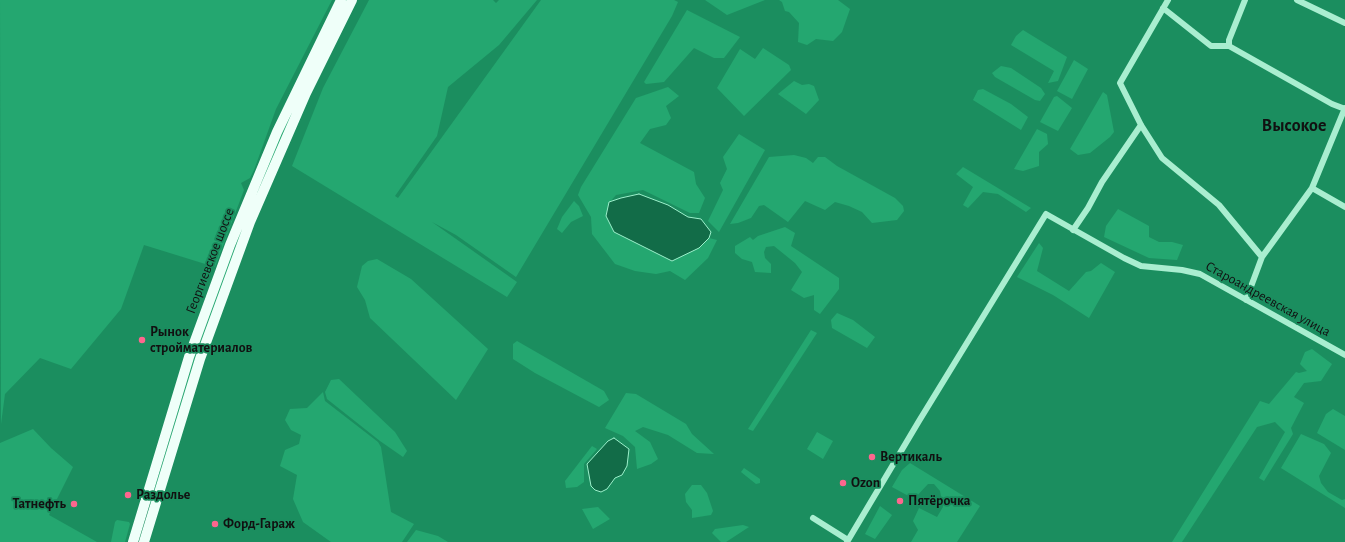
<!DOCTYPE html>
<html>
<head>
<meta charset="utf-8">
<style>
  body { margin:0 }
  canvas { display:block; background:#1b8e5f }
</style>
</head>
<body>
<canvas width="1345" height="542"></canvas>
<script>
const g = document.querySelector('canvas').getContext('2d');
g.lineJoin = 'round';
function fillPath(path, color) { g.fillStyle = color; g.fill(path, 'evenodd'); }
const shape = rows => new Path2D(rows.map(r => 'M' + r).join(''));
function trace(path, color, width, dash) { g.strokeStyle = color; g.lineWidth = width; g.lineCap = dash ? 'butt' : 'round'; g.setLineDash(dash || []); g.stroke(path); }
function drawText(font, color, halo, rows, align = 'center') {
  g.font = font + ' "Alegreya Sans",sans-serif'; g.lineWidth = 3.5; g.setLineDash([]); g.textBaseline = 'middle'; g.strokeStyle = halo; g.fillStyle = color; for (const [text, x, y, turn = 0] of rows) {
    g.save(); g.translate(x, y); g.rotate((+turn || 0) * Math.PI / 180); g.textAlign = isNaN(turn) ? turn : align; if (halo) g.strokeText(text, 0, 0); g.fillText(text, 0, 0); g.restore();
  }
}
fillPath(shape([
  [0,0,332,0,276,109,254,170,250,178,241,183,244,190,215,267,144,245,121,309,71,369,40,358,5,394,1,424],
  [345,0,348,0,285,132,152,504,150,503,194,358,224,273,282,131],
  [369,0,493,0,496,3,499,0,537,0,499,45,448,87,437,136,395,196,398,198,541,0,674,0,678,2,672,16,516,277,456,235,432,222,517,282,507,297,292,166,323,88],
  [705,0,765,0,727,15],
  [779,0,838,0,850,9,842,32,833,41,816,39,807,45,798,42,799,23,789,12,785,11,782,2],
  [687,10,740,37,724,58,714,58,694,48,664,82,646,84,644,82],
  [1023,30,1067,57,1058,81,1048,83,1054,71,1011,45,1016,36],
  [763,48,789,65,791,70,744,116,717,88,740,49,755,59],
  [1074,60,1088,69,1072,99,1057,91],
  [1001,66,1011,68,1041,88,1045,94,1040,101,1035,100,995,77,992,73],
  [794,81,802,85,809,84,814,86,819,100,806,114,778,94],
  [668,87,679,96,666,106,671,118,666,125,650,129,640,143,694,172,696,184,705,198,699,213,690,213,643,190,616,195,609,203,699,248,709,238,717,240,708,258,685,280,670,271,656,274,635,271,615,264,592,234,591,217,578,195,581,187,636,98],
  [983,89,1011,104,1028,117,1021,130,973,100,978,90],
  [1103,92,1107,95,1114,132,1110,137,1090,153,1078,155,1070,149],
  [1057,96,1072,108,1058,131,1040,122,1054,97],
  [1037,129,1047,134,1048,144,1039,152,1039,166,1023,171,1014,169],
  [739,134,765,150,719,232,708,221,723,190,720,183,727,169,723,157],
  [794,155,806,158,813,163,818,157,825,157,837,166,895,198,903,206,904,211,897,220,872,223,862,212,849,206,835,202,825,210,805,201,788,222,764,205,759,206,751,218,738,223,730,224,769,157],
  [963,167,1031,208,1026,212,998,194,983,192,968,208,963,205,973,187,956,174],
  [574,201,579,206,583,216,571,222,562,233,557,229,562,217],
  [1118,209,1149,226,1149,237,1159,242,1172,242,1183,245,1177,260,1149,258,1104,237,1106,226],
  [785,227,795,233,791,246,839,278,839,289,820,314,814,310,814,295,804,298,791,290,802,272,795,263,774,246,766,247,764,252,765,258,771,264,771,273,755,272,752,262,742,259,735,253,735,246,750,237,753,240,758,236],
  [1039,243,1043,248,1037,271,1069,291,1086,272,1091,271,1101,263,1115,272,1089,318,1053,295,1017,277],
  [377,259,411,279,488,349,456,400,370,318,365,300,357,287,362,266,368,261],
  [837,313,853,320,875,337,867,348,832,328,831,320],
  [811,330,817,333,753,431,748,429],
  [517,341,604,391,609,400,599,407,535,373,513,359,513,344],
  [1312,349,1332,364,1321,381,1304,383,1294,397,1304,403,1291,428,1293,434,1264,481,1259,478,1285,432,1275,422,1257,427,1182,542,1172,542,1260,401,1269,404,1296,372,1299,373,1307,371,1300,364,1305,352],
  [339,379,395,432,407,451,403,457,380,441,327,399,325,392,331,380],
  [323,392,325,401,378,442,381,447,391,512,414,524,402,542,331,542,303,522,293,499,297,475,280,466,285,450,299,444,301,435,291,430,285,420,290,409,307,408],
  [626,393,636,394,686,424,692,434,714,454,697,453,668,435,643,427,635,431,650,442,658,459,651,464,637,469,635,447,623,436,605,428],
  [1333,409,1345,416,1345,450,1317,433,1326,414],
  [33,429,51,448,73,467,49,515,97,542,0,542,0,443],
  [817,432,833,441,823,459,807,449],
  [1301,434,1324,444,1331,453,1319,476,1321,483,1328,492,1342,500,1345,499,1345,508,1281,468],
  [592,446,597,449,584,464,584,482,577,487,566,488,565,481],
  [910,463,980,506,957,542,911,542,918,530,913,521,919,508,937,517,943,507,940,491,934,484,928,484,914,499,892,487,902,470],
  [744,468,760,479,760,483,756,484,741,472],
  [692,485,701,485,707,493,713,511,711,515,692,518,692,510,686,502,685,494],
  [880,506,892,515,875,539,865,534],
  [598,507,610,519,593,529,582,509],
  [117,520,129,522,130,524,125,542,111,542,115,522],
  [743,525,749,527,726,542,721,542,712,533,715,529],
  [416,530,438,536,448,542,407,542]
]), '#24a770');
const water = shape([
  [639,194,668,205,688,217,701,219,711,232,709,238,699,248,672,261,614,232,606,216,609,202,621,198,639,194],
  [614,438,629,449,627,466,622,475,615,478,607,489,601,492,595,490,591,486,587,464,608,441,614,438]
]);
fillPath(water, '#126c48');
trace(water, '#9cf0cb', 1);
trace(shape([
  [1168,0,1120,83,1141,125,1162,158,1219,205,1262,257],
  [1297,0,1345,23],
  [1163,8,1211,46,1229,46,1332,104,1345,109],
  [1229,46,1229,40,1245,0],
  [1312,188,1345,207],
  [1073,230,1088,208,1102,182,1141,125],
  [1246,300,1262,257,1312,188,1345,108],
  [813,518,848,540],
  [847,542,919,421,1046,214,1124,258,1141,266,1182,270,1200,274,1345,355]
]), '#a9eed0', 6);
trace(shape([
  [133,542,189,357,230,245,277,132,341,0],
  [144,542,200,359,250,222,306,93,352,0]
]), '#effff9', 10);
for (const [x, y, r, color] of [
  [142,340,4,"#fe668e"],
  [872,457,4,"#fe668e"],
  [843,483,4,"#fe668e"],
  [128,495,4,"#fe668e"],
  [900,501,4,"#fe668e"],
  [74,504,4,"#fe668e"],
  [215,524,4,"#fe668e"]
]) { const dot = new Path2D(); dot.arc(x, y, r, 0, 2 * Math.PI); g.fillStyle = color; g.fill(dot); trace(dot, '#1b8e5f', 1.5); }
drawText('14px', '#111', '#1b8e5f', [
  ["Георгиевское шоссе",210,261,-69],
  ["Староандреевская улица",1268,299,29]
]);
drawText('bold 14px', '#111', '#1b8e5f', [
  ["Рынок",150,332],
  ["стройматериалов",150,348],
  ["Вертикаль",880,457],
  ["Ozon",851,483],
  ["Раздолье",136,495],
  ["Пятёрочка",908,501],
  ["Татнефть",66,504,"right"],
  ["Форд-Гараж",223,524]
], 'left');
drawText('bold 18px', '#111', '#1b8e5f', [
  ["Высокое",1294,126]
]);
</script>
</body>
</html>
